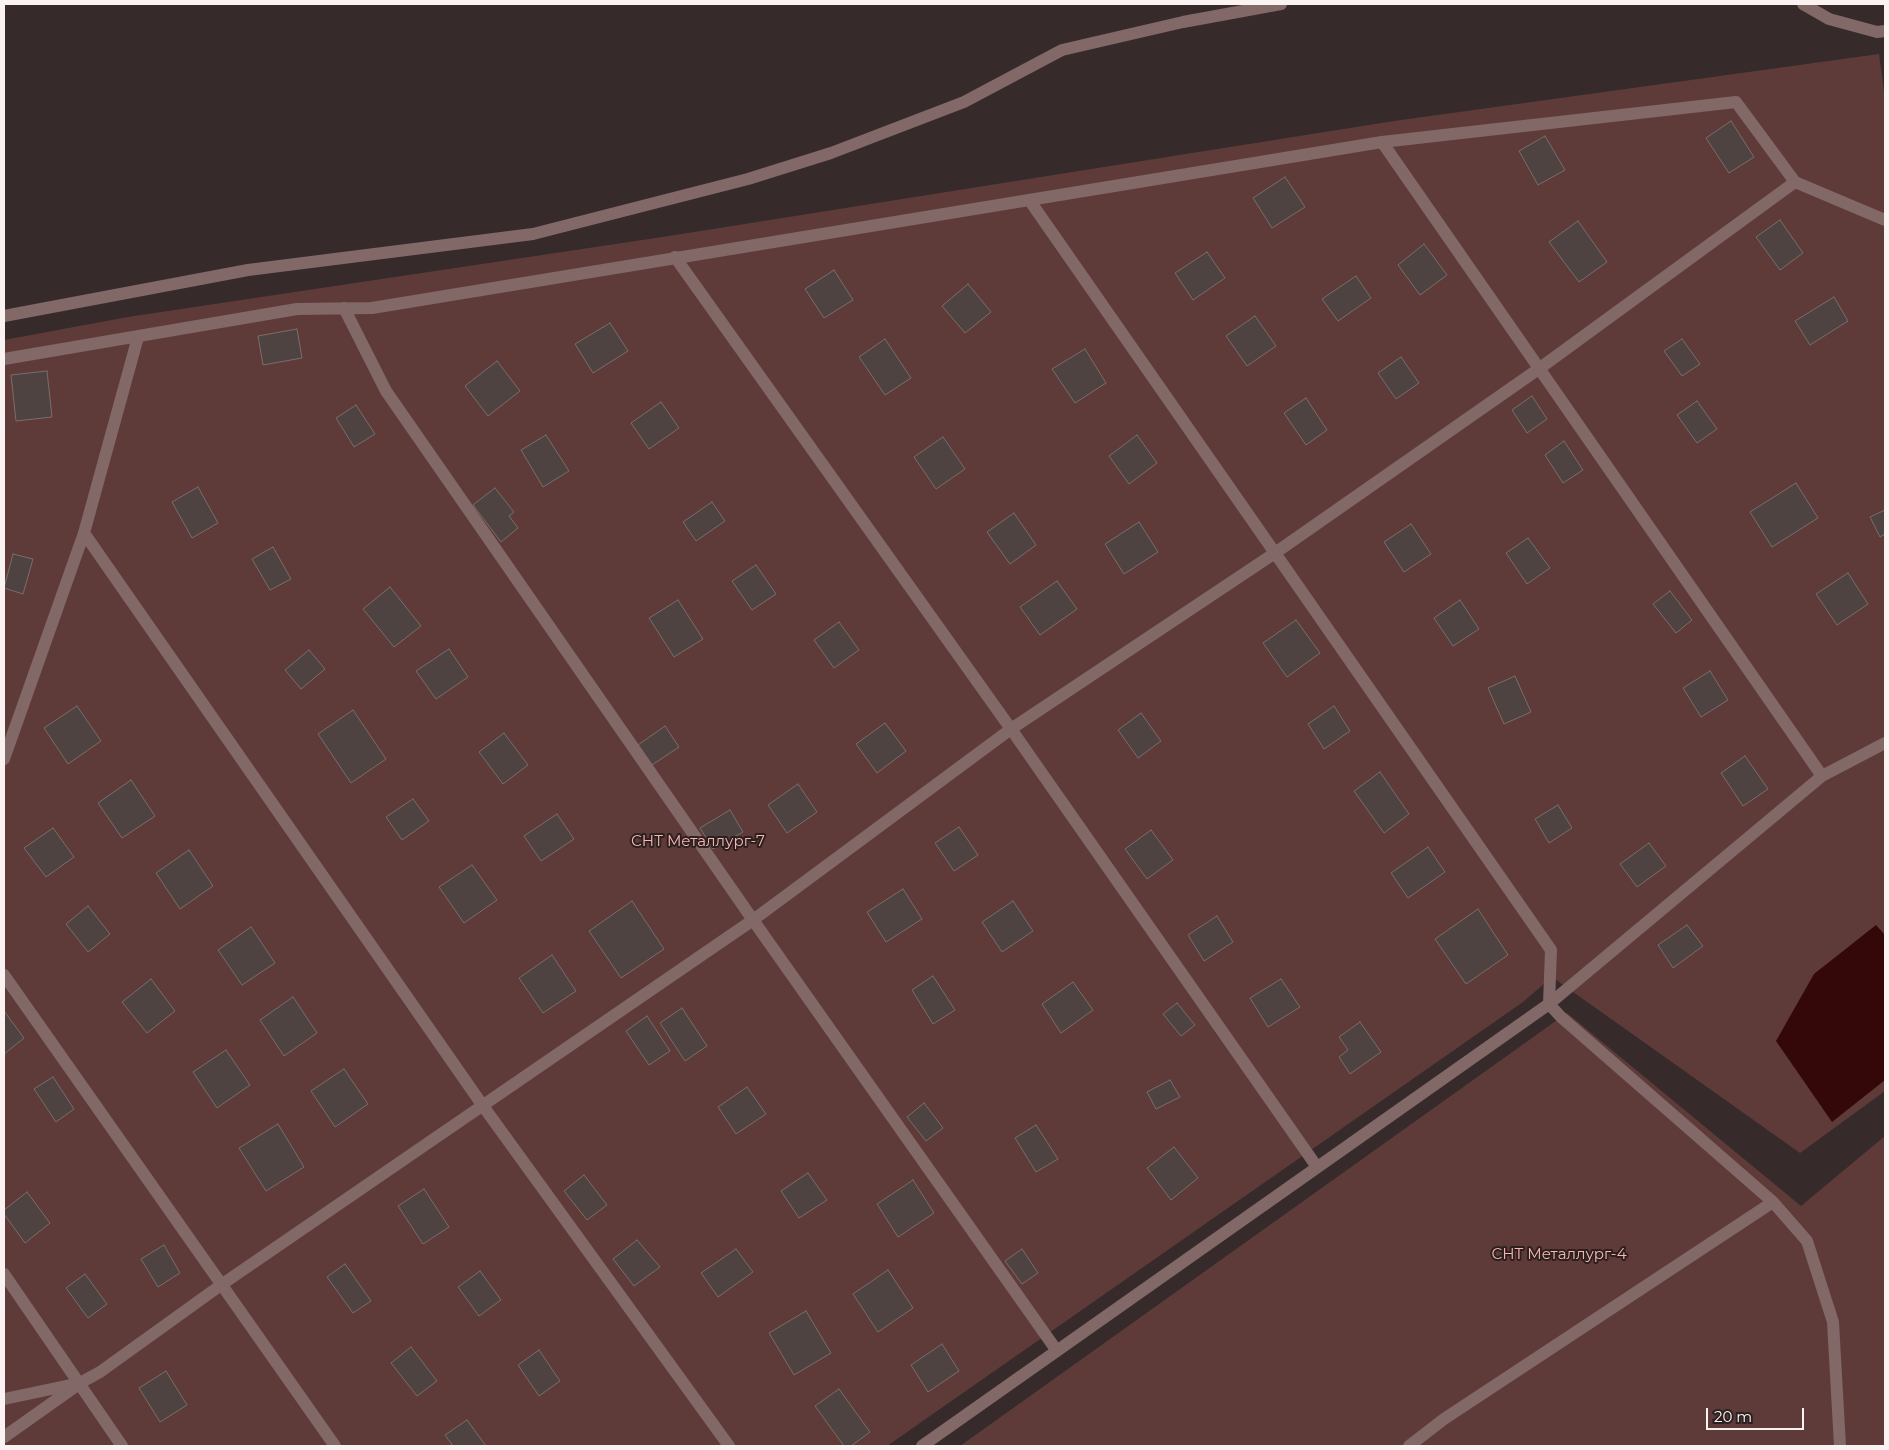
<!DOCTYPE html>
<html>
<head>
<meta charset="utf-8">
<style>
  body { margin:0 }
  #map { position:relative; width:1889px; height:1450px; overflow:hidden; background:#362b2a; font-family:Montserrat,sans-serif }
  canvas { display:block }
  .frame { position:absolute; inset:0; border:5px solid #fbf3f2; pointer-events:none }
  .scale { position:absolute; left:1706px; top:1408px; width:98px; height:22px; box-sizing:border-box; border:2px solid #fbf3f2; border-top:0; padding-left:6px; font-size:15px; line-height:18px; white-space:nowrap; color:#fbf3f2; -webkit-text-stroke:4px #2c2120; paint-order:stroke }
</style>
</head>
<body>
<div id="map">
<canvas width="1889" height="1450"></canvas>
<div class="frame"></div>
<div class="scale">20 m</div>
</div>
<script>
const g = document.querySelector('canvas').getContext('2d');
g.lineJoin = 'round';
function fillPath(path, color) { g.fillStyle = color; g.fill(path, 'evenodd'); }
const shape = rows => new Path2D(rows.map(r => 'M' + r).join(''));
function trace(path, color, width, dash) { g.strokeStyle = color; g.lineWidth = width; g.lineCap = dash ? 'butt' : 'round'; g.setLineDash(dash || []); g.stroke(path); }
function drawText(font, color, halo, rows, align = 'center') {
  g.font = font + ' Montserrat,sans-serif'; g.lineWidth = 4; g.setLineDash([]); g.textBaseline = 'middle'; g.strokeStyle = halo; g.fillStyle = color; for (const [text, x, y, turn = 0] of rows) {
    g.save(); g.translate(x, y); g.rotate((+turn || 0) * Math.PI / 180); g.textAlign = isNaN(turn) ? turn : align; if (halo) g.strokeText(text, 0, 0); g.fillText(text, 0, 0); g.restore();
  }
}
fillPath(shape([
  [1879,54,1885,99,1885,1091,1800,1153,1552,977,1523,1002,887,1446,4,1446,4,340,128,317,669,236,1394,121],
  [1567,1013,1801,1206,1885,1136,1885,1446,960,1446]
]), '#5e3b39');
fillPath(shape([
  [1876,925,1885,935,1885,1080,1832,1122,1776,1041,1814,974]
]), '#340708');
const building = shape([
  [1731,121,1754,157,1729,173,1706,138,1731,121],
  [1545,136,1565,170,1538,185,1519,151,1545,136],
  [1285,177,1305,207,1272,228,1253,198,1285,177],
  [1780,220,1803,253,1780,270,1756,237,1780,220],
  [1578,221,1607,262,1579,282,1549,242,1578,221],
  [1424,244,1447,275,1420,295,1398,265,1424,244],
  [1207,252,1225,278,1193,300,1175,273,1207,252],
  [834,270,853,300,824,318,805,289,834,270],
  [1356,276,1371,298,1338,321,1322,299,1356,276],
  [968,284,991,312,965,333,942,306,968,284],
  [1834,297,1848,321,1810,345,1795,321,1834,297],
  [1255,316,1276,346,1247,366,1226,336,1255,316],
  [610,323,628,351,593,373,575,344,610,323],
  [297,329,302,358,263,365,258,336,297,329],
  [885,339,911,378,885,395,859,357,885,339],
  [1682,339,1700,364,1682,376,1664,351,1682,339],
  [1085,349,1106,383,1075,403,1052,369,1085,349],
  [1401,357,1419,383,1396,399,1378,373,1401,357],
  [497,361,520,391,488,416,465,386,497,361],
  [47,371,52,417,16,421,11,375,47,371],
  [1532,396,1547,419,1527,433,1512,410,1532,396],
  [1306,398,1327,430,1306,445,1284,413,1306,398],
  [1697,401,1717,429,1697,443,1677,415,1697,401],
  [661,402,679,428,649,449,631,423,661,402],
  [356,405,375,434,354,447,336,418,356,405],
  [546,435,569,471,543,487,521,450,546,435],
  [1137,435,1157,463,1129,484,1109,456,1137,435],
  [943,437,965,469,936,489,914,457,943,437],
  [1564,441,1583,470,1563,483,1545,455,1564,441],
  [1796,483,1818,518,1772,547,1750,512,1796,483],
  [198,487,218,523,192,538,172,502,198,487],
  [495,488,514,512,509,516,518,528,501,542,473,505,495,488],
  [712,502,725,521,696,541,683,522,712,502],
  [1885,510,1885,534,1880,537,1870,517,1885,510],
  [1014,513,1036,545,1010,564,987,532,1014,513],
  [1139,522,1158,552,1124,574,1105,544,1139,522],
  [1411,524,1431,554,1404,572,1384,542,1411,524],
  [1528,538,1550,568,1527,584,1506,553,1528,538],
  [273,547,291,579,270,590,252,559,273,547],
  [13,554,33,559,23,594,4,588,13,554],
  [756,565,776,594,752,610,732,581,756,565],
  [1848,573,1868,604,1837,625,1816,594,1848,573],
  [1057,581,1077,609,1040,635,1020,607,1057,581],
  [390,587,421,626,394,647,363,609,390,587],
  [1670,591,1692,620,1676,633,1653,604,1670,591],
  [678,600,703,639,674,657,649,618,678,600],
  [1460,600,1479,629,1453,646,1434,618,1460,600],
  [1296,620,1320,653,1287,677,1263,643,1296,620],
  [839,622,859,650,834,668,814,640,839,622],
  [449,649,468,677,436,699,416,671,449,649],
  [309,650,325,669,301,689,285,670,309,650],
  [1710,671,1728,700,1701,717,1683,688,1710,671],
  [1515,676,1531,712,1504,724,1488,688,1515,676],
  [77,706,101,741,68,764,44,728,77,706],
  [1334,706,1350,731,1324,749,1308,724,1334,706],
  [353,710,386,759,351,783,318,734,353,710],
  [1141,713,1161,741,1138,758,1118,730,1141,713],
  [885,723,906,751,877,773,856,744,885,723],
  [665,726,679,747,652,765,638,745,665,726],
  [504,733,528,765,503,784,479,752,504,733],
  [1745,756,1768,789,1743,806,1721,773,1745,756],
  [1380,772,1409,814,1384,833,1354,791,1380,772],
  [131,780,155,816,122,838,98,803,131,780],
  [798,784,817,812,787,833,768,805,798,784],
  [413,799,429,821,402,840,386,817,413,799],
  [1558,805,1572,828,1549,843,1535,819,1558,805],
  [730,810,743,832,713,849,700,828,730,810],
  [557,814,574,839,541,861,524,836,557,814],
  [959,827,978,855,954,871,935,843,959,827],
  [53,828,74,857,46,877,24,848,53,828],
  [1151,830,1173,860,1147,879,1125,849,1151,830],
  [1649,843,1666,866,1637,887,1620,864,1649,843],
  [1428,847,1445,872,1408,898,1391,873,1428,847],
  [189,850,213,886,180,909,156,873,189,850],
  [472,865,497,900,464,923,439,887,472,865],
  [903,889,922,919,886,942,867,912,903,889],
  [632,901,664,949,621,978,589,931,632,901],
  [1013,901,1033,931,1002,952,982,922,1013,901],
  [88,906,110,934,88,952,66,924,88,906],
  [1478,909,1508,955,1466,984,1435,939,1478,909],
  [1217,916,1233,942,1204,961,1188,935,1217,916],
  [1687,925,1703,946,1673,968,1658,945,1687,925],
  [251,927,275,963,242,985,218,950,251,927],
  [552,955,576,991,543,1013,519,978,552,955],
  [933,976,955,1010,933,1024,912,990,933,976],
  [151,979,175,1011,147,1033,122,1002,151,979],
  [1281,979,1300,1007,1268,1027,1250,998,1281,979],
  [1073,982,1093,1010,1061,1033,1042,1004,1073,982],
  [293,997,317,1033,284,1056,260,1020,293,997],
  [1177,1003,1195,1025,1181,1036,1163,1014,1177,1003],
  [682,1008,707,1046,685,1061,660,1023,682,1008],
  [4,1011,24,1038,4,1054,4,1011],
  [647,1016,670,1051,649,1065,626,1031,647,1016],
  [1360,1022,1381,1052,1350,1074,1339,1057,1348,1050,1339,1037,1360,1022],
  [226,1050,250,1085,217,1108,193,1072,226,1050],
  [344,1069,368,1104,335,1127,311,1091,344,1069],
  [53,1077,74,1109,56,1122,34,1089,53,1077],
  [1170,1080,1180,1097,1156,1109,1147,1092,1170,1080],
  [747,1087,766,1114,736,1134,718,1107,747,1087],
  [924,1103,943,1128,926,1141,907,1117,924,1103],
  [278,1124,304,1167,266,1191,239,1148,278,1124],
  [1036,1125,1058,1159,1036,1172,1015,1138,1036,1125],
  [1174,1147,1198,1178,1171,1200,1147,1168,1174,1147],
  [808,1173,827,1200,799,1218,781,1191,808,1173],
  [584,1175,607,1205,587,1220,564,1191,584,1175],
  [913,1180,934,1213,898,1237,877,1204,913,1180],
  [424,1189,449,1227,423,1244,398,1206,424,1189],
  [27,1192,50,1223,25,1243,4,1214,4,1210,27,1192],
  [637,1240,660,1267,634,1286,613,1259,637,1240],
  [164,1245,180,1273,158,1287,141,1259,164,1245],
  [736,1249,753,1272,718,1297,701,1273,736,1249],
  [1022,1249,1038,1273,1022,1284,1005,1261,1022,1249],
  [345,1264,371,1301,353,1313,327,1277,345,1264],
  [888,1270,913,1308,878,1332,853,1294,888,1270],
  [480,1271,501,1300,479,1316,458,1287,480,1271],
  [85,1274,107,1304,88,1318,66,1288,85,1274],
  [806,1311,831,1353,794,1375,769,1333,806,1311],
  [942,1344,959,1371,928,1392,911,1365,942,1344],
  [411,1347,437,1381,417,1396,391,1363,411,1347],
  [539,1350,560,1381,539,1396,518,1365,539,1350],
  [166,1371,187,1405,160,1422,139,1388,166,1371],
  [839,1389,870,1432,851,1446,844,1446,815,1406,839,1389],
  [467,1420,486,1446,453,1446,445,1435,467,1420]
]);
fillPath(building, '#4f4342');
trace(building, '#7a6d6c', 1);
trace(shape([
  [1803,4,1829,19,1877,32,1885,31],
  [1382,142,1822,776],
  [1030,201,1275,553,1540,368,1795,182],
  [675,257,1011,729,1317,1167],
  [344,308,386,391,753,920,1057,1351],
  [4,316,248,270,533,234,748,179,831,153,964,102,1062,50,1183,22,1281,4],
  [4,359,297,309,372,308,1382,142,1736,102,1795,182,1885,220],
  [84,533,483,1106,729,1446],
  [4,759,84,533,138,337],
  [4,975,335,1446],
  [4,1274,122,1446],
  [4,1399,80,1383,100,1372,221,1285,753,920,1011,729,1275,553,1551,950,1549,1004,1561,1017,1773,1202,1807,1241,1833,1322,1840,1446],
  [4,1437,76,1386],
  [922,1446,1549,1004,1822,776,1885,743],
  [1409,1446,1444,1419,1773,1202]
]), '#826866', 12);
drawText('15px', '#fbb6b1', '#2c2120', [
  ["СНТ Металлург-7",698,842],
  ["СНТ Металлург-4",1559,1255]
]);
</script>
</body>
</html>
